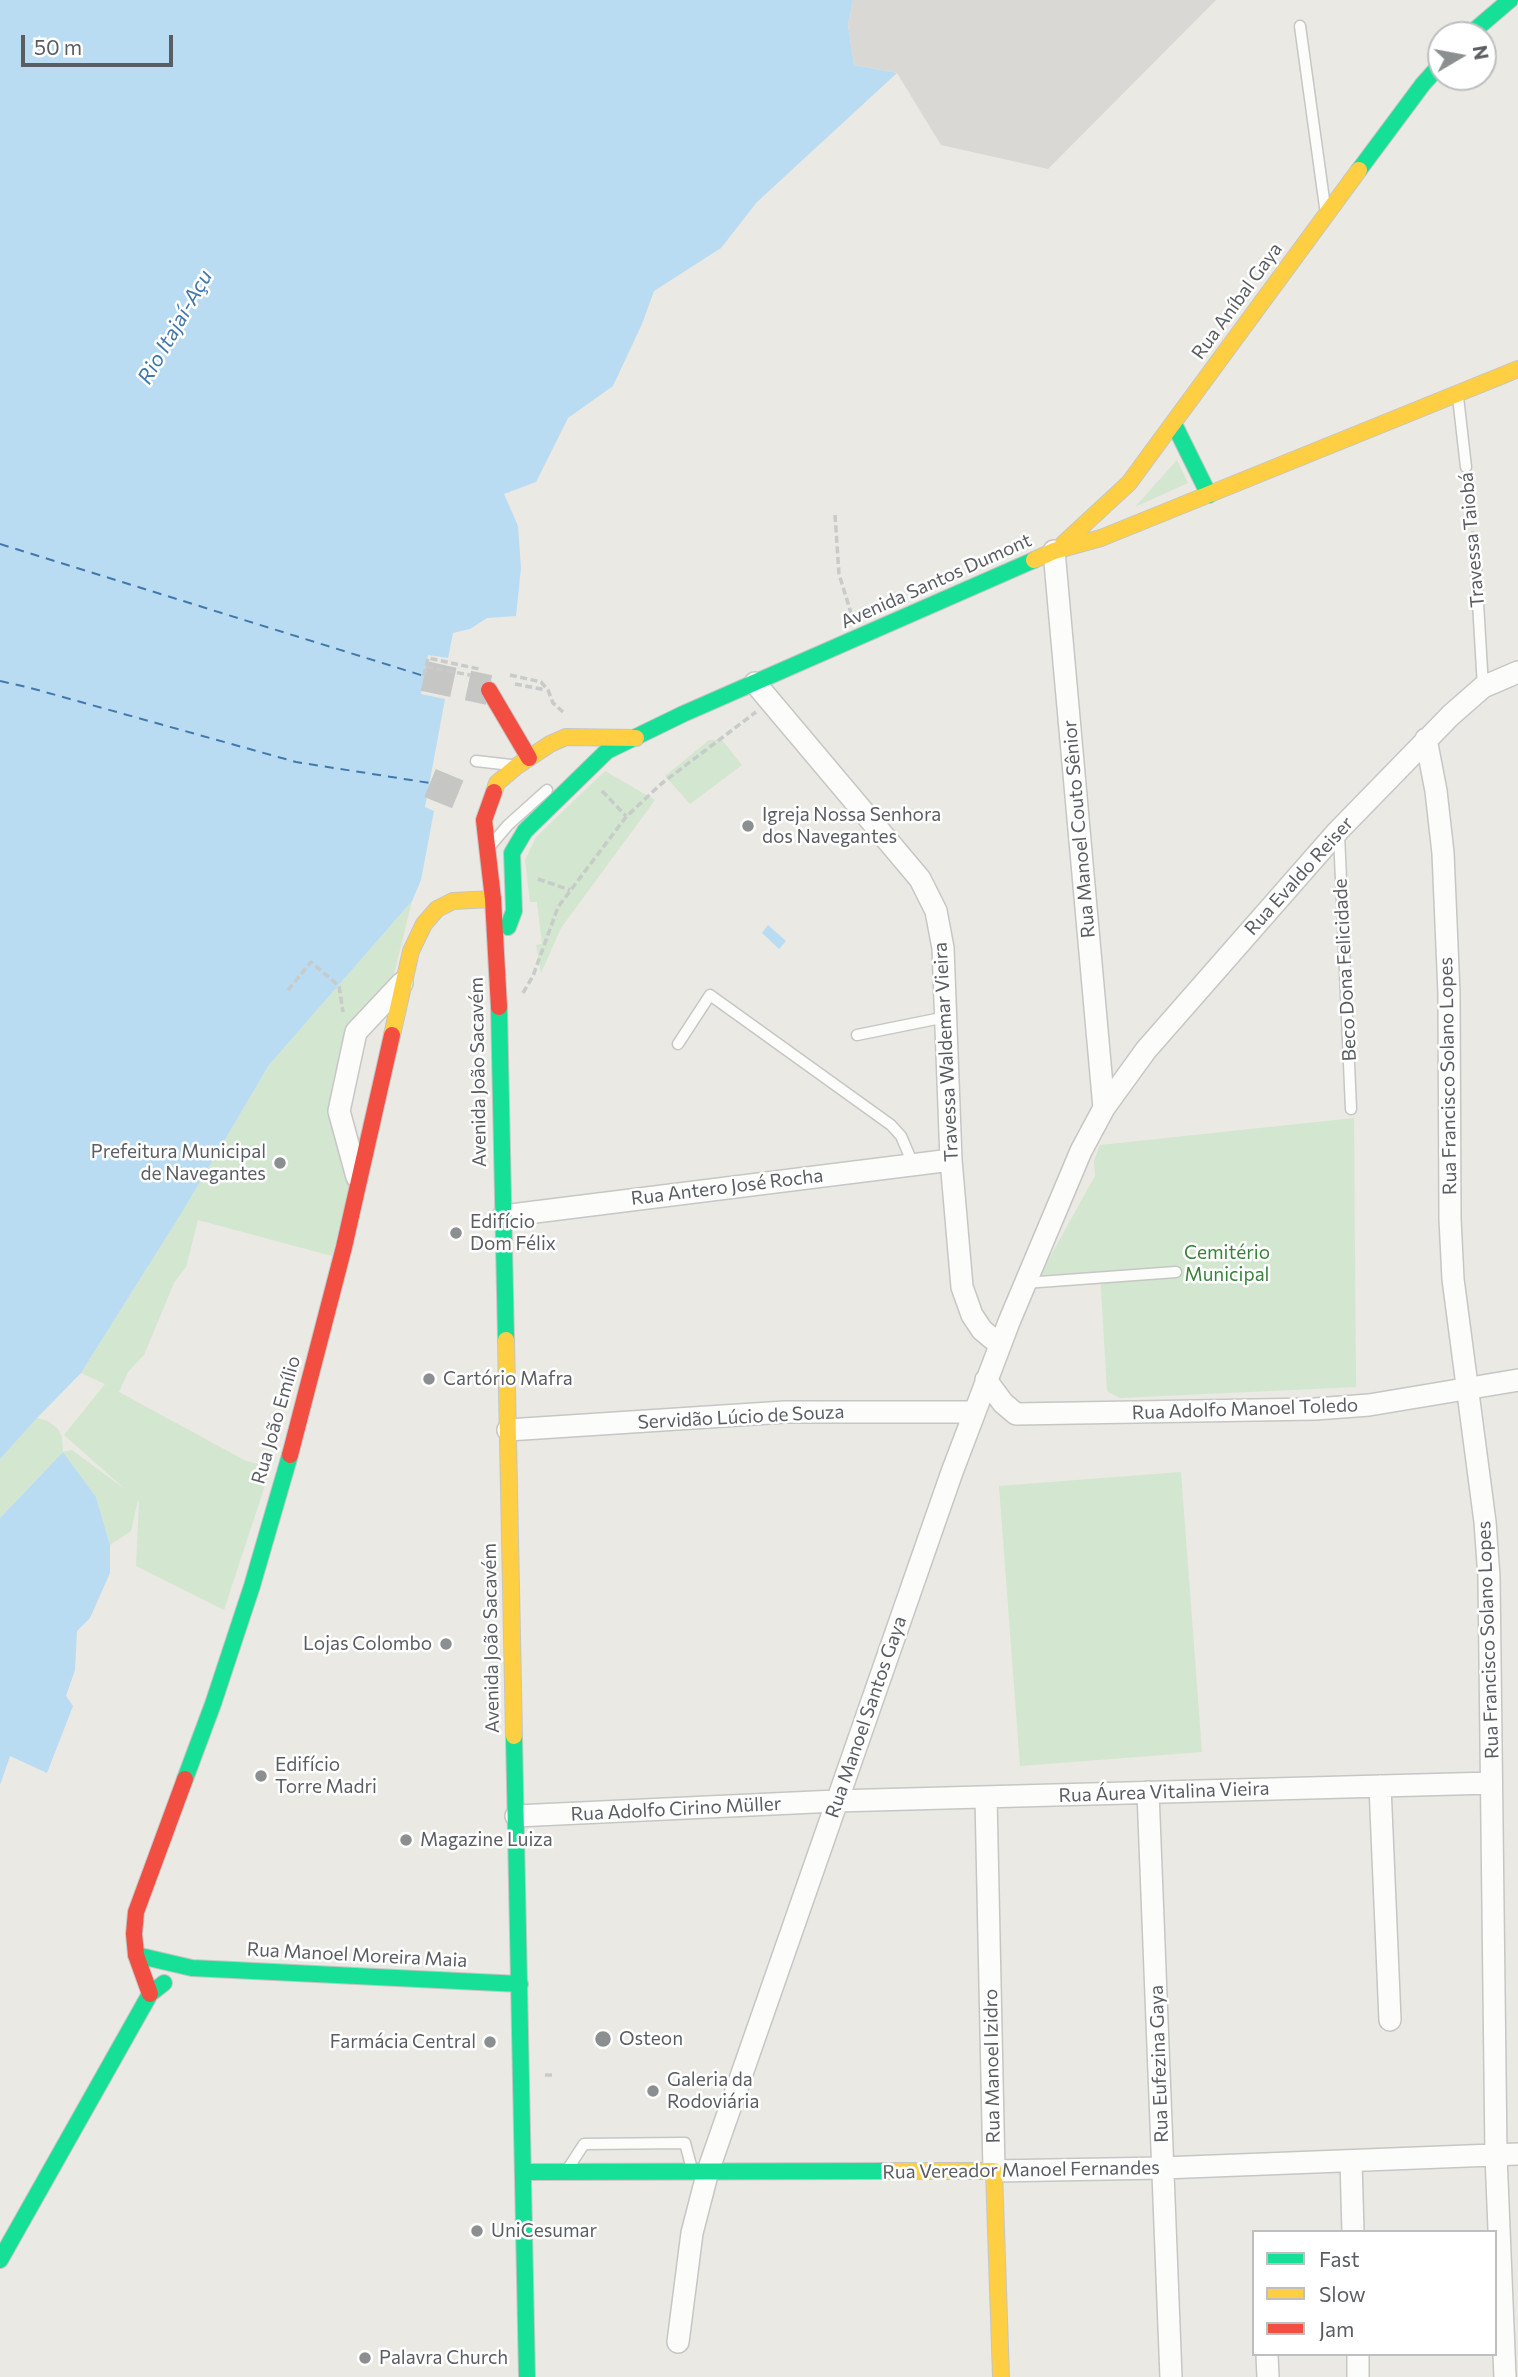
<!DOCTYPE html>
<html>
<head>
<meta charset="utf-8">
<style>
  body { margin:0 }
  #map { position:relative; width:1518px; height:2377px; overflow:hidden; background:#eae9e4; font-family:Commissioner,sans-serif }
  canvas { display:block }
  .legend { position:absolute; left:1252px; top:2230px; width:245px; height:126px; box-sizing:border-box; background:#fff; border:2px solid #bdbfc0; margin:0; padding:9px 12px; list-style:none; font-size:21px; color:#5a5e62 }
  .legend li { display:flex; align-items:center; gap:14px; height:35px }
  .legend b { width:35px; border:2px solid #bdbfc0 }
  .north { position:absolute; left:1427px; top:21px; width:70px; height:70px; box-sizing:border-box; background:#fff; border:2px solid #bdbfc0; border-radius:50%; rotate:80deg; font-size:19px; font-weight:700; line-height:28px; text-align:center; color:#5a5e62 }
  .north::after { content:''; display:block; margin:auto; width:24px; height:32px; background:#8c8f90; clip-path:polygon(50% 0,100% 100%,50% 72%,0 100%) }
  .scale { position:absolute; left:21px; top:35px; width:152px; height:32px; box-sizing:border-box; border:4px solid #5a5e62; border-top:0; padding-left:9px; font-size:21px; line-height:24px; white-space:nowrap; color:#5a5e62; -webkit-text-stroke:5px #fff; paint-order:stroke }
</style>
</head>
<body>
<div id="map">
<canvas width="1518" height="2377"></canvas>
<ul class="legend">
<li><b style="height:9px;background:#16e098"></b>Fast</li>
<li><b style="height:9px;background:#ffcf43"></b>Slow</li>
<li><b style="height:9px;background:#f24e42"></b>Jam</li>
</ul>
<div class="north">N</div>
<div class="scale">50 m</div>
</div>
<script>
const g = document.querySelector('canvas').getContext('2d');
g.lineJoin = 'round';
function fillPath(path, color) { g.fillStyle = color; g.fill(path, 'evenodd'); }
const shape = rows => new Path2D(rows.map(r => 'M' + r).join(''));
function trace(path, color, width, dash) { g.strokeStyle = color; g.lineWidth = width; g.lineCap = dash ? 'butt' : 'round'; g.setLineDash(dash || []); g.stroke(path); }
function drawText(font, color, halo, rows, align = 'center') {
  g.font = font + ' Commissioner,sans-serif'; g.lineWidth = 5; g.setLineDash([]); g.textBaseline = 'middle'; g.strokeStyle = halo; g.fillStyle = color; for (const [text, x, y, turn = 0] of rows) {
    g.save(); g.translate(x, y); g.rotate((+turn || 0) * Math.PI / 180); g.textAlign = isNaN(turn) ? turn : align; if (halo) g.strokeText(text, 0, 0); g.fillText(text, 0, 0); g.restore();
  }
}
fillPath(shape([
  [853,0,1216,0,1048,169,941,145,897,73,854,65,848,25]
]), '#dad8d4');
fillPath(shape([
  [1177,460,1188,483,1135,507],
  [709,740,722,740,742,765,690,804,665,776],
  [605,771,655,800,561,928,541,973,536,945,542,944,537,902,530,902,525,860,536,837],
  [412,901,393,978,347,1026,329,1111,350,1183,332,1256,198,1220,186,1267,174,1283,144,1355,128,1372,119,1392,246,1461,271,1467,224,1610,136,1566,139,1502,138,1500,131,1531,110,1545,96,1497,63,1452,0,1518,0,1459,37,1418,48,1421,58,1429,62,1437,63,1452,72,1450,126,1490,64,1435,105,1384,81,1373,184,1209,269,1065],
  [1354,1118,1356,1387,1120,1398,1107,1391,1100,1272,1040,1275,1095,1176,1094,1161,1100,1145],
  [1181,1472,1202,1752,1020,1766,999,1486]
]), '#d3e6d0');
fillPath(shape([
  [0,0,853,0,848,25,854,65,897,73,757,202,721,248,654,291,642,324,613,386,568,418,536,482,504,494,518,526,521,568,516,616,487,618,470,629,453,633,448,658,428,655,421,694,445,699,425,807,434,811,421,880,412,901,269,1065,184,1209,81,1373,37,1418,0,1459],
  [768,925,786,941,779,949,762,933],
  [63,1452,96,1497,110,1545,110,1573,90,1618,77,1631,75,1670,66,1696,73,1706,47,1773,10,1756,0,1785,0,1518]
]), '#b9dcf3');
trace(shape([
  [0,544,424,676],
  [0,681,27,687,296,762,430,783]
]), '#4378ab', 2, [9, 7]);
trace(shape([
  [424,676,489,690],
  [430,783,469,799]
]), '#c6c6c4', 30, [30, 15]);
const lane = shape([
  [1300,26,1325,207],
  [1458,397,1466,467],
  [1476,569,1483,687],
  [476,761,511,765],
  [1339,834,1351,1109],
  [491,845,508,825,547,790],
  [857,1035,946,1017],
  [678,1044,710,995,891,1125,901,1136,913,1164],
  [1025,1283,1176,1272],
  [569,2167,584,2144,685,2143,692,2169]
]);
const street = shape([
  [1054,551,1104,1108],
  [755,683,920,879,936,911,943,948,951,1160,962,1287,972,1315,982,1330,1000,1345],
  [1426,739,1436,791,1443,853,1449,993,1450,1219,1453,1279,1485,1522,1489,1577,1496,2155,1505,2377],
  [357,1177,339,1111,356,1032,402,983],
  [503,1216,951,1160],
  [986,1380,1003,1403,1016,1414,1315,1409,1369,1405,1518,1380],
  [508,1430,785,1412,974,1412],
  [1380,1786,1390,2020],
  [1148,1792,1171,2377],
  [986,1797,994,2171,1163,2168,1518,2154],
  [516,1816,836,1801,1491,1783],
  [1351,2161,1353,2232],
  [678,2342,692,2233,708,2171,952,1472,1009,1322,1081,1151,1104,1108,1146,1050,1338,831,1451,715,1483,687,1518,672],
  [1267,2354,1268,2377],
  [1358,2354,1358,2377]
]);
const fast = shape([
  [1469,35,1510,0],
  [1359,170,1423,84,1441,64],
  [1174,424,1209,495],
  [508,927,514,911,512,853,525,831,607,751,683,714,1034,560],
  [499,1007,506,1340],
  [514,1736,527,2377],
  [185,1779,213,1704,252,1586,290,1455],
  [136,1955,192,1968,520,1984],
  [524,2172,890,2171],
  [0,2260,150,1994,164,1983]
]);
const slow = shape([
  [1063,544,1129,483,1359,170],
  [1034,560,1054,551,1101,538,1518,369],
  [494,792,497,783,517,766,550,744,566,737,636,738],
  [392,1035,411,951,424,924,437,909,453,901,493,899],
  [506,1340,514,1736],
  [890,2171,994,2171,1001,2377]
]);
const jam = shape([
  [489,690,529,758],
  [494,792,484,820,493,899,499,1007],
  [290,1455,344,1247,392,1035],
  [150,1994,136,1955,134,1934,136,1912,185,1779]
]);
trace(lane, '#c6c6c5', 13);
trace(street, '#c6c6c5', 24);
trace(fast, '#c5c5c5', 18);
trace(slow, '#c5c5c5', 18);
trace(jam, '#c5c5c5', 18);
trace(shape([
  [1467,479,1475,555],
  [835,515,839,574,851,613],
  [426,667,470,675],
  [510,675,541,682,548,690,553,703,563,712],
  [424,676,428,658,479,669],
  [515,684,546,690],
  [602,791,626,816],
  [538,879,570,890],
  [288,990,311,962,339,986,343,1012],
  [523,993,533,976,558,907,626,817,661,784,756,712],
  [545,2075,555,2075]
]), '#c7cbc9', 3.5, [7, 3.5]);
trace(lane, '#fcfcfb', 10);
trace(street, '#fcfcfb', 21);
trace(fast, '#16e098', 16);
trace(slow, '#ffcf43', 16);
trace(jam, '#f24e42', 16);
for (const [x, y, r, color] of [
  [748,826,7,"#8c8f90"],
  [280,1163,7,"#8c8f90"],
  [456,1233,7,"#8c8f90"],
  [429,1379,7,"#8c8f90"],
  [446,1644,7,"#8c8f90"],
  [261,1776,7,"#8c8f90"],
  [406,1840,7,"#8c8f90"],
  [603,2039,9,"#8c8f90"],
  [490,2042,7,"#8c8f90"],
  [653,2091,7,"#8c8f90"],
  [477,2231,7,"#8c8f90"],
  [365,2358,7,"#8c8f90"]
]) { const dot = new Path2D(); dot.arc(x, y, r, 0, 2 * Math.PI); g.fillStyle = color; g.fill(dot); trace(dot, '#fff', 2.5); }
drawText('19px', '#5a5e62', '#fff', [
  ["Rua Aníbal Gaya",1237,301,-54],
  ["Travessa Taiobá",1472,540,-95],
  ["Avenida Santos Dumont",936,581,-24],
  ["Rua Manoel Couto Sênior",1079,829,-95],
  ["Rua Evaldo Reiser",1299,876,-48],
  ["Beco Dona Felicidade",1345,970,-93],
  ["Travessa Waldemar Vieira",946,1052,-93],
  ["Avenida João Sacavém",478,1072,-91],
  ["Rua Francisco Solano Lopes",1448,1076,-91],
  ["Rua Antero José Rocha",727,1187,-7],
  ["Rua Adolfo Manoel Toledo",1245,1409,-2],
  ["Servidão Lúcio de Souza",741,1417,-3],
  ["Rua João Emílio",276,1420,-74],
  ["Avenida João Sacavém",491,1638,-91],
  ["Rua Francisco Solano Lopes",1488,1640,-92],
  ["Rua Manoel Santos Gaya",866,1717,-71],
  ["Rua Áurea Vitalina Vieira",1164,1792,-2],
  ["Rua Adolfo Cirino Müller",676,1809,-3],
  ["Rua Manoel Moreira Maia",357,1955,3],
  ["Rua Eufezina Gaya",1159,2064,-92],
  ["Rua Manoel Izidro",992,2066,-91],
  ["Rua Vereador Manoel Fernandes",1021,2170,-1]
]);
drawText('19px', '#5a5e62', '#fff', [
  ["Igreja Nossa Senhora",762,815],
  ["dos Navegantes",762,837],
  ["Prefeitura Municipal",266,1152,"right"],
  ["de Navegantes",266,1174,"right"],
  ["Edifício",470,1222],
  ["Dom Félix",470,1244],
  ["Cartório Mafra",443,1379],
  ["Lojas Colombo",432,1644,"right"],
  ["Edifício",275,1765],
  ["Torre Madri",275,1787],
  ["Magazine Luiza",420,1840],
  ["Osteon",619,2039],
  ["Farmácia Central",476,2042,"right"],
  ["Galeria da",667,2080],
  ["Rodoviária",667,2102],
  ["UniCesumar",491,2231],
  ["Palavra Church",379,2358]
], 'left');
drawText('19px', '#39823b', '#fff', [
  ["Cemitério",1227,1253],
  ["Municipal",1227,1275]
]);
drawText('italic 21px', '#4378ab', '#fff', [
  ["Rio Itajaí-Açu",175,327,-60]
]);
</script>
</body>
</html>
